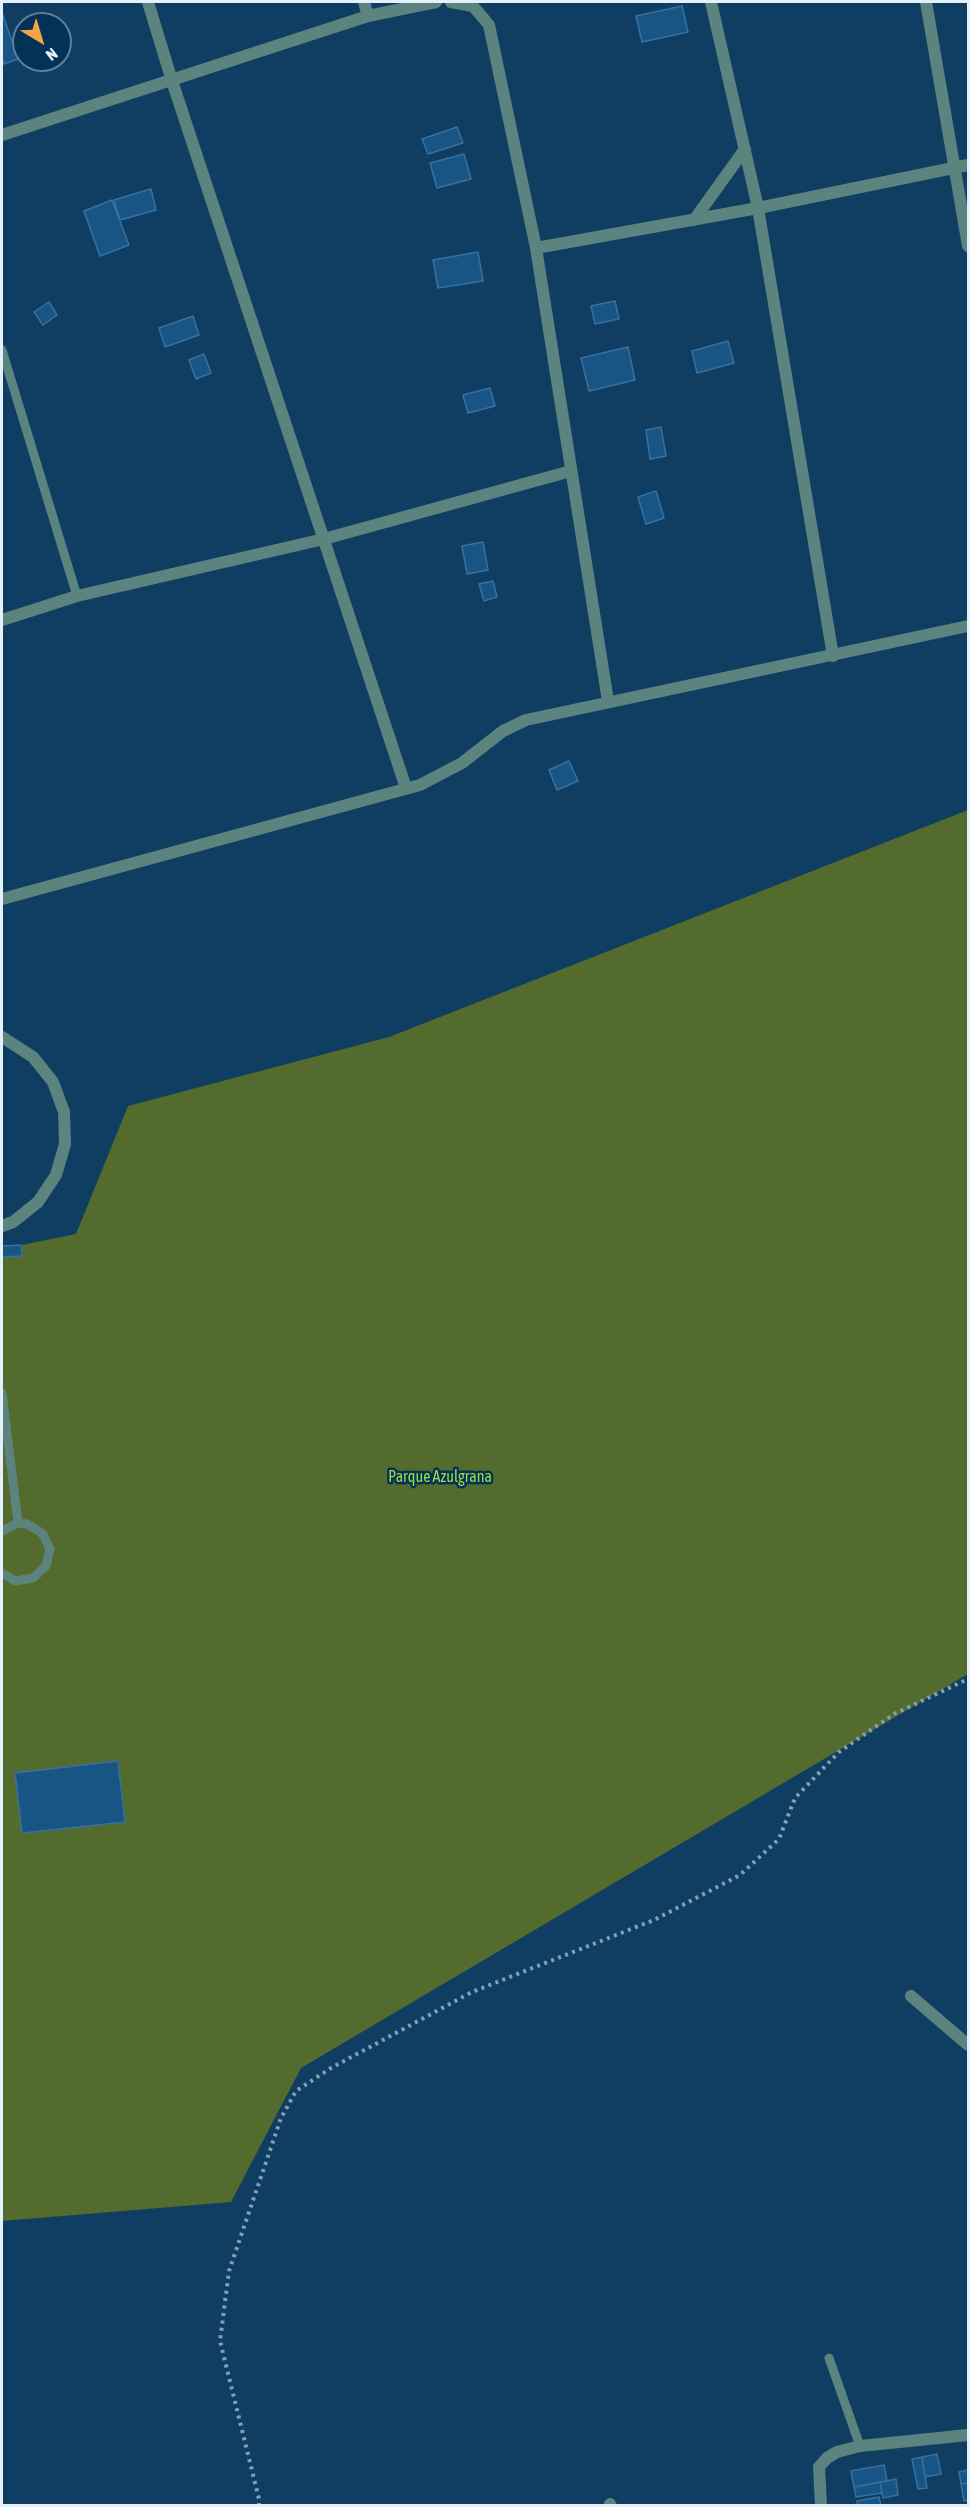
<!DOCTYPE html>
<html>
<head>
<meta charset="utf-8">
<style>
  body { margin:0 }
  #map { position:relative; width:970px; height:2507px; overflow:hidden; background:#103e63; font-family:"Asap Condensed",sans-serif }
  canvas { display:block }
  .frame { position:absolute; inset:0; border:3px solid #e4f0fb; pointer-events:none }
  .north { position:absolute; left:12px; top:12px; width:60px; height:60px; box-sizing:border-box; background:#023357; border:2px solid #5c7f99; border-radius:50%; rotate:142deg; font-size:16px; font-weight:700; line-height:24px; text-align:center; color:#e4f0fb }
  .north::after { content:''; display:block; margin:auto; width:21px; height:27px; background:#f4a444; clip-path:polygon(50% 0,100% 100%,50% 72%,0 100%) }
</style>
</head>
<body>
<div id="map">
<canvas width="970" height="2507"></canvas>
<div class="frame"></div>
<div class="north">N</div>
</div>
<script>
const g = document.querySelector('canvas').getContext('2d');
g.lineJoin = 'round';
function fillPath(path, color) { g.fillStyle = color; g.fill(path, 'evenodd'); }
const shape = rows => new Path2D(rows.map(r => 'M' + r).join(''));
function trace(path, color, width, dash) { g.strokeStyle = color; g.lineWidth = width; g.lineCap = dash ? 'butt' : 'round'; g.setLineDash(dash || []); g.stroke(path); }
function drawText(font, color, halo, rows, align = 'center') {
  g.font = font + ' "Asap Condensed",sans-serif'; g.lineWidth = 5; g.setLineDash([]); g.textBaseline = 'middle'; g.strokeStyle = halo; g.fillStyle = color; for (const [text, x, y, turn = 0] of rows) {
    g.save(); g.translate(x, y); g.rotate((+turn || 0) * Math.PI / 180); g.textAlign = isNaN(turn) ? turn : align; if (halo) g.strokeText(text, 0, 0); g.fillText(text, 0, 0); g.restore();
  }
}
fillPath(shape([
  [968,810,968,1674,301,2068,231,2202,2,2221,2,1249,76,1234,128,1106,389,1037]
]), '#536b2c');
const building = shape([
  [682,6,688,32,642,42,636,16,682,6],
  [2,12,18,59,4,64,2,58,2,12],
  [457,127,463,143,428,154,422,139,457,127],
  [464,154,471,179,437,188,430,163,464,154],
  [151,189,156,210,120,220,114,200,151,189],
  [112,200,129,245,100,256,84,211,112,200],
  [478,252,483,281,438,288,433,260,478,252],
  [615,301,619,319,595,324,591,306,615,301],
  [49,302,57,315,43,325,34,312,49,302],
  [193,316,199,335,165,347,159,328,193,316],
  [728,341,734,363,697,373,692,351,728,341],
  [628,347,635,380,589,391,581,358,628,347],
  [204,354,211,373,196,379,189,360,204,354],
  [490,388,495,406,468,413,463,395,490,388],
  [661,427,666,456,650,459,646,430,661,427],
  [656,491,664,518,646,524,638,497,656,491],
  [483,542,488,570,467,574,462,546,483,542],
  [493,581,497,597,484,601,479,584,493,581],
  [569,761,578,781,557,790,549,770,569,761],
  [21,1245,22,1256,2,1257,2,1246,21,1245],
  [118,1761,125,1822,22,1833,15,1773,118,1761],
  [937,2454,941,2474,925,2477,922,2457,937,2454],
  [922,2457,927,2488,918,2489,912,2459,922,2457],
  [884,2465,887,2481,854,2487,851,2471,884,2465],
  [968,2470,968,2483,961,2484,959,2472,968,2470],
  [896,2479,898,2495,883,2498,880,2482,896,2479],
  [880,2482,882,2493,856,2497,854,2487,880,2482],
  [968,2483,968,2500,964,2501,961,2484,968,2483],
  [879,2497,881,2506,858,2506,857,2501,879,2497]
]);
fillPath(building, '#185585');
trace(building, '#3671a3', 1.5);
trace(shape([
  [259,2506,259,2499,220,2341,229,2271,281,2118,296,2091,331,2068,472,1992,654,1920,740,1875,779,1839,795,1798,839,1752,894,1714,968,1679]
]), '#849fb6', 4, [3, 4.5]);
trace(shape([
  [2,350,77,596],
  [2,1393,18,1523],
  [2,1531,18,1523,27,1524,42,1533,50,1549,46,1566,33,1578,15,1581,2,1573],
  [829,2358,860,2446]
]), '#5b847f', 9);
trace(shape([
  [148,2,172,81,406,788],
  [364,2,368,16],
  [451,2,473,6,489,25,536,248,608,701],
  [711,2,758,208,833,656],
  [926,2,968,246],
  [2,135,368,16,436,2],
  [694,220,745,149],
  [536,248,758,208,968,165],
  [2,620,77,596,324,539,571,471],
  [2,899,420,785,462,763,503,731,526,720,968,626],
  [2,1037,33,1057,53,1082,64,1112,65,1144,56,1175,38,1202,13,1222,2,1226],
  [911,1996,968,2045],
  [610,2504,611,2506],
  [821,2506,819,2467,827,2458,837,2452,860,2446,968,2435]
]), '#5b847f', 12);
drawText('16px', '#a2d843', '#023357', [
  ["Parque Azulgrana",440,1477]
]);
</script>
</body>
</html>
